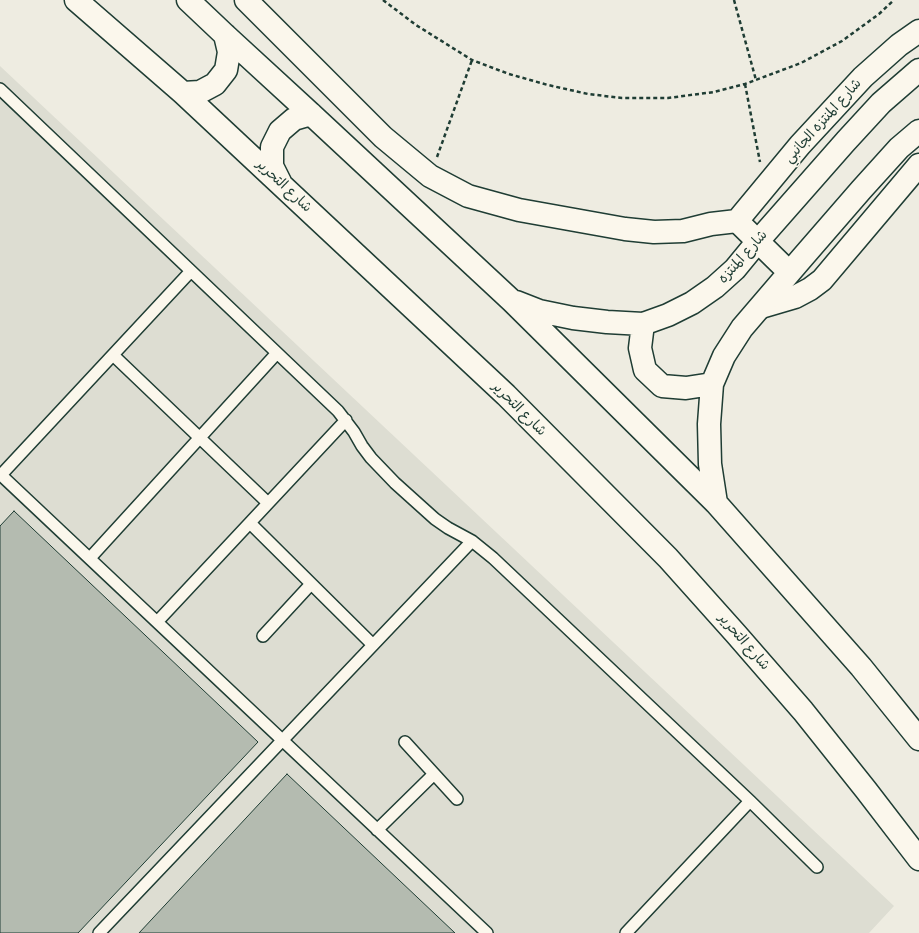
<!DOCTYPE html>
<html>
<head>
<meta charset="utf-8">
<style>
  body { margin:0 }
  canvas { display:block; background:#eeece1 }
</style>
</head>
<body>
<canvas width="919" height="933"></canvas>
<script>
const g = document.querySelector('canvas').getContext('2d');
g.lineJoin = 'round';
function fillPath(path, color) { g.fillStyle = color; g.fill(path, 'evenodd'); }
const shape = rows => new Path2D(rows.map(r => 'M' + r).join(''));
function trace(path, color, width, dash) { g.strokeStyle = color; g.lineWidth = width; g.lineCap = dash ? 'butt' : 'round'; g.setLineDash(dash || []); g.stroke(path); }
function drawText(font, color, halo, rows, align = 'center') {
  g.font = font + ' "Patrick Hand","Playpen Sans Arabic",sans-serif'; g.lineWidth = 3; g.setLineDash([]); g.textBaseline = 'middle'; g.strokeStyle = halo; g.fillStyle = color; for (const [text, x, y, turn = 0] of rows) {
    g.save(); g.translate(x, y); g.rotate((+turn || 0) * Math.PI / 180); g.textAlign = isNaN(turn) ? turn : align; if (halo) g.strokeText(text, 0, 0); g.fillText(text, 0, 0); g.restore();
  }
}
fillPath(shape([
  [0,66,894,906,869,933,0,933]
]), '#ddddd2');
const building = shape([
  [14,511,258,742,78,933,0,933,0,526,14,511],
  [287,774,455,933,139,933,287,774]
]);
fillPath(building, '#b4bbb0');
trace(building, '#1f3d34', 1);
const service = shape([
  [0,89,338,411,354,432,362,446,371,458,395,483,435,519,448,528,472,541,493,558,750,801,817,867],
  [113,355,268,503],
  [1,475,487,933],
  [0,476,191,271],
  [250,523,373,645],
  [90,558,277,353],
  [157,622,346,420],
  [263,636,311,584],
  [405,742,457,799],
  [377,830,434,774],
  [99,933,472,541],
  [626,933,750,801]
]);
const minor = shape([
  [246,0,383,137,430,176,468,196,519,210,625,229,654,232,683,231,711,224,737,221,800,145,863,77,899,45,919,31],
  [761,307,795,297,810,289,822,280,919,165]
]);
const tertiary = shape([
  [76,0,183,93,506,395,668,558,736,634,803,711,866,790,919,859],
  [188,0,225,35,311,114,512,301,716,503,861,667,919,739],
  [183,93,200,92,215,84,226,70,229,52,225,35],
  [280,182,272,166,272,147,280,131,294,119,311,114],
  [737,221,789,272],
  [516,302,539,311,573,318,607,322,643,324,668,315,692,303,715,287,735,269,758,241,846,141,881,103,919,70],
  [643,324,640,348,645,370,662,386,686,388,712,384],
  [716,503,710,464,709,424,712,384,724,356,742,328,802,258,861,190,899,148,919,131]
]);
trace(service, '#1f3d34', 14);
trace(minor, '#1f3d34', 25);
trace(tertiary, '#1f3d34', 25);
trace(shape([
  [383,0,416,25,472,60,509,74,548,85,588,94,622,98,668,98,714,92,745,84,801,63,842,41,879,14,894,0],
  [734,0,756,80],
  [745,84,760,162],
  [437,157,472,60]
]), '#1f3d34', 2.5, [4, 3]);
trace(service, '#fbf7ec', 11);
trace(minor, '#fbf7ec', 22);
trace(tertiary, '#fbf7ec', 22);
drawText('14px', '#1f3d34', '#fbf7ec', [
  ["شارع المنتزه الجانبي",823,121,-48],
  ["شارع التحرير",284,186,43],
  ["شارع المنتزه",743,257,-48],
  ["شارع التحرير",519,409,45],
  ["شارع التحرير",744,642,49]
]);
</script>
</body>
</html>
